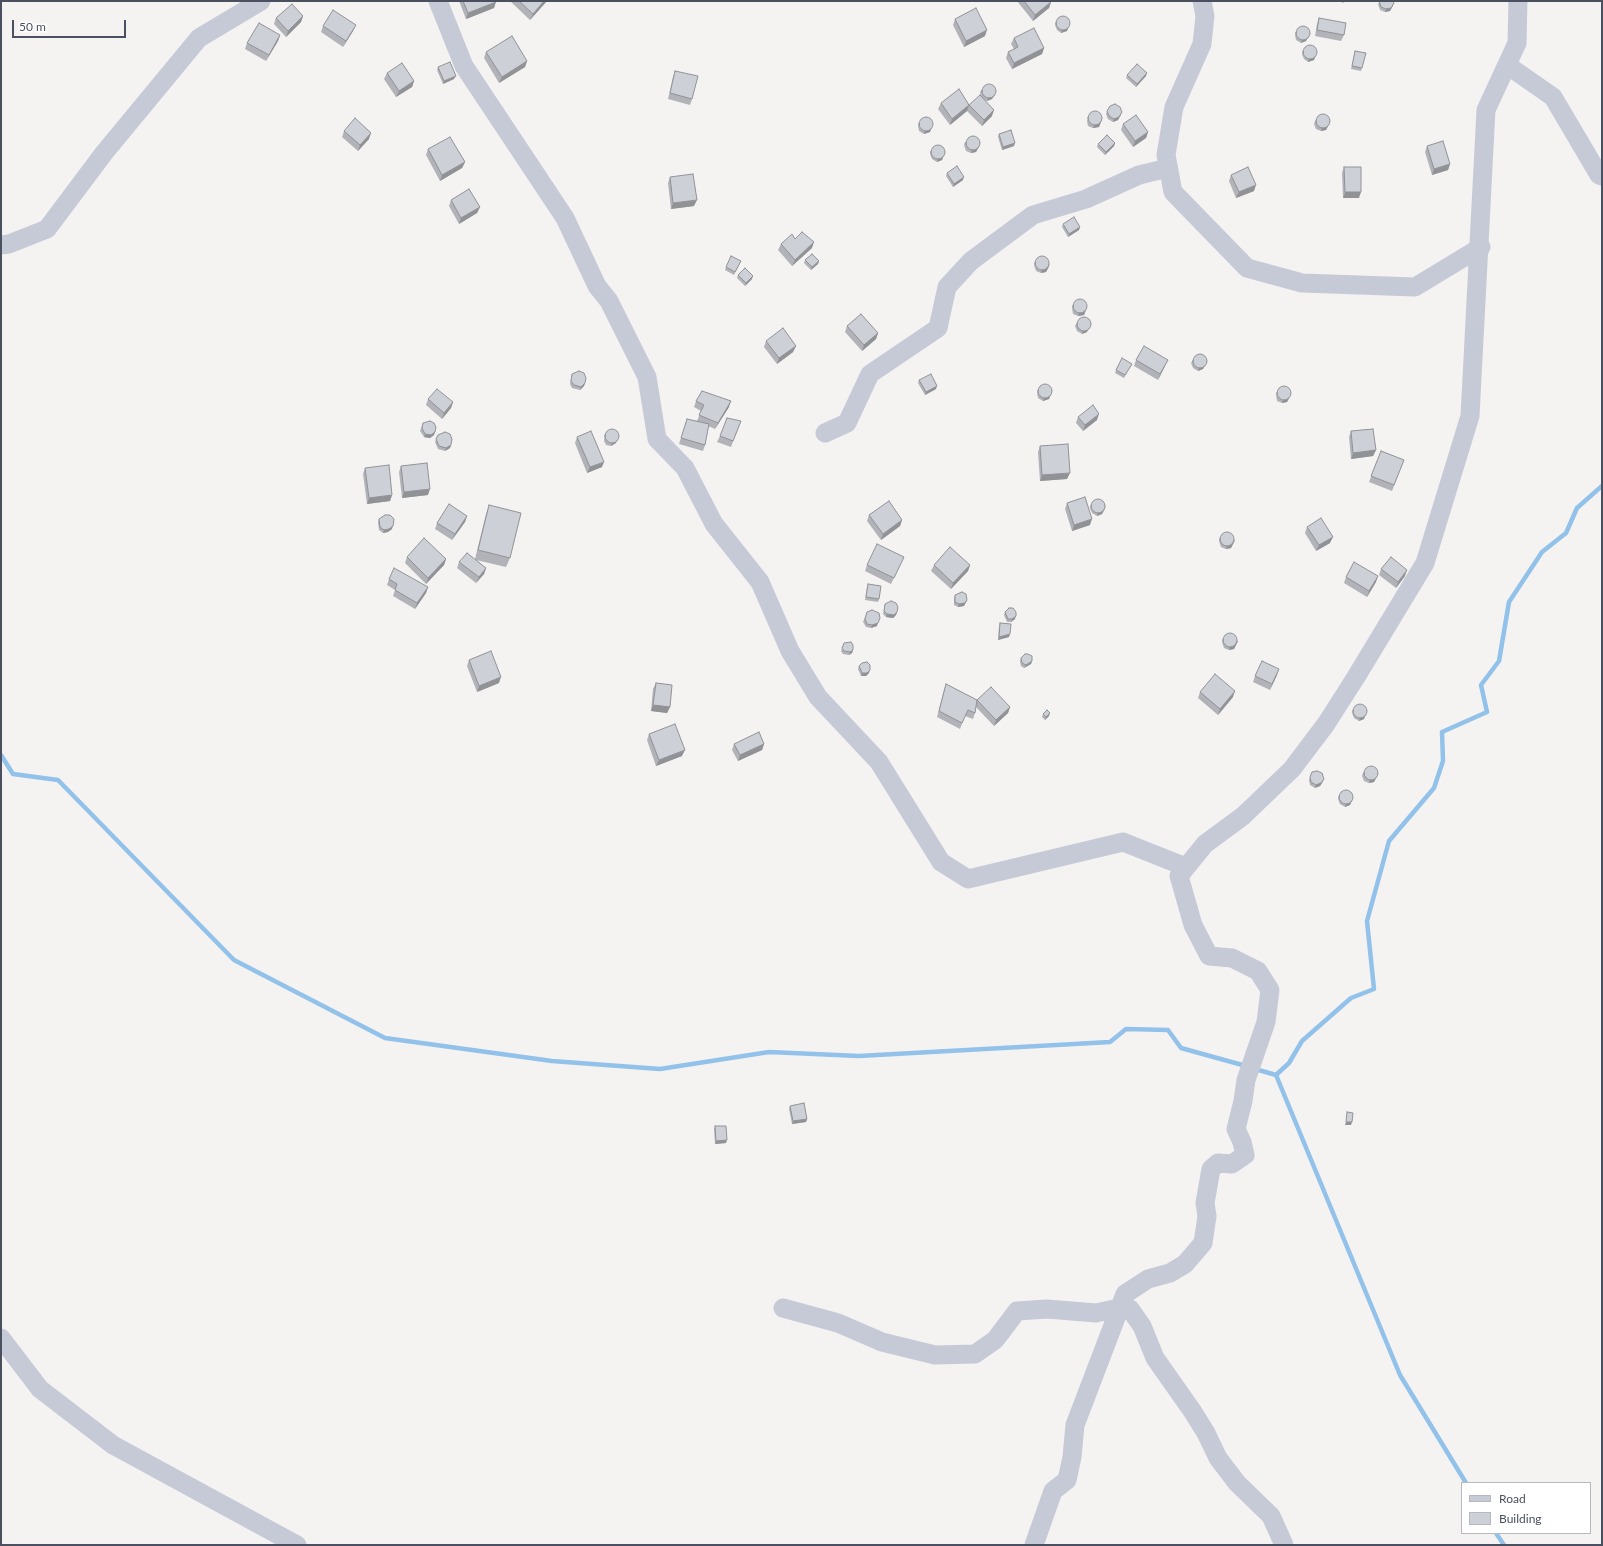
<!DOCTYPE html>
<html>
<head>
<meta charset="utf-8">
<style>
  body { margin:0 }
  #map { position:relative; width:1603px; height:1546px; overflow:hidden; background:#f4f3f2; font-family:Lato,sans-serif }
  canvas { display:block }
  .frame { position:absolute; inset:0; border:2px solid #4a505f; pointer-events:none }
  .legend { position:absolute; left:1461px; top:1482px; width:130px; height:52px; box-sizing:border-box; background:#fff; border:1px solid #b7b9bf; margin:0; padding:5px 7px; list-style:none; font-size:12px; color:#4a505f }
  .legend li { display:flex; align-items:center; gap:8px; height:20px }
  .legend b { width:20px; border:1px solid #b7b9bf }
  .scale { position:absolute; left:12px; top:20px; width:114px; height:18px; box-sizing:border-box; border:2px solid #4a505f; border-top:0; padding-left:5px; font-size:12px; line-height:14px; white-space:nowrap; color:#4a505f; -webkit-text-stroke:3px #fff; paint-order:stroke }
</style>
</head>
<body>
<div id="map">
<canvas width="1603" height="1546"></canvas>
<div class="frame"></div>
<ul class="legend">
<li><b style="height:5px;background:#c6cad6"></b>Road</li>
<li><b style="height:11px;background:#ced0d7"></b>Building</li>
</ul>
<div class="scale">50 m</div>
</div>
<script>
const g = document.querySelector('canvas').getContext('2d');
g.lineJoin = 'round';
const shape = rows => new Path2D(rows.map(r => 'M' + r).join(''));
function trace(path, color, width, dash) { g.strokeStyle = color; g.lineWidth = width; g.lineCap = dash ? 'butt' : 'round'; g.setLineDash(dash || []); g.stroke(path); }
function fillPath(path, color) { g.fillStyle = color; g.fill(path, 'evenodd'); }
trace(shape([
  [1,755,13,774,58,780,234,960,385,1038,552,1061,660,1069,769,1052,859,1056,1110,1042,1126,1029,1168,1030,1181,1048,1246,1066],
  [1255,1069,1276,1075,1289,1063,1302,1041,1351,998,1374,989,1367,921,1389,841,1434,788,1443,761,1442,732,1487,712,1481,685,1499,661,1509,602,1542,552,1566,533,1577,508,1602,486],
  [1276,1075,1400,1375,1466,1483],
  [1496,1533,1504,1545]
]), '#92c1ea', 4.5);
trace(shape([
  [438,1,464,66,565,218,597,286,609,301,647,377,657,439,685,468,714,524,760,582,790,651,818,697,879,762,941,862,968,879,1123,842,1186,867],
  [1202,1,1205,16,1202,44,1174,107,1166,155,1173,192,1247,268,1302,283,1415,287,1481,247],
  [1507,65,1553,97,1599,175,1602,176],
  [1,245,9,244,47,229,104,153,199,38,261,1],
  [825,433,847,423,870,374,938,328,947,287,971,261,1033,215,1086,199,1139,175,1168,168],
  [783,1308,838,1323,882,1342,935,1355,975,1354,995,1340,1017,1311,1047,1309,1096,1313,1119,1308,1130,1309,1142,1326,1155,1358,1193,1412,1206,1433,1218,1458,1237,1483,1271,1516,1284,1545],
  [1,1338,40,1389,113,1445,297,1545],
  [1034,1545,1053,1491,1067,1480,1072,1457,1075,1425,1125,1294,1148,1279,1170,1273,1185,1264,1203,1243,1207,1216,1205,1203,1211,1169,1218,1163,1232,1164,1245,1155,1242,1142,1236,1129,1243,1101,1246,1080,1266,1022,1270,990,1258,971,1232,958,1209,956,1193,925,1179,876,1205,844,1243,816,1292,769,1326,724,1356,677,1425,563,1470,416,1486,110,1517,43,1518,1]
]), '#c6cad6', 19);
fillPath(shape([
  [459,1,495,1,494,8,466,19],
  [510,1,547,1,530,20],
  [1017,1,1051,1,1051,2,1049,8,1033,21],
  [1380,1,1393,6,1390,11,1385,12,1380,10,1378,4],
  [303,16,301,22,286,37,274,24,276,18],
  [1319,18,1344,35,1341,41,1315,36,1317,24],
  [955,19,985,36,964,47,953,25],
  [1056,22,1069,26,1067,31,1061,33,1057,30,1055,25],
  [323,26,353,31,343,47,321,32],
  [1296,32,1309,36,1306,41,1301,43,1296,40,1295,35],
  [280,35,278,41,266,61,245,49,247,43],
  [1014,38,1044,48,1042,54,1012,69,1006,58,1008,52,1014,49,1011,44],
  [1303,51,1317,52,1314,60,1308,62,1304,59,1302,54],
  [1355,51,1362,68,1361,71,1351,69],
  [486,52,527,61,525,67,499,83,484,58],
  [438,67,454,79,443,84,437,70],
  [675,71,692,99,690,105,668,99,673,77],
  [387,73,414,81,412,87,396,97,384,79],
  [1127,75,1146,76,1136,87,1126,78],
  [981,90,995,95,992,99,987,101,985,100,992,116,982,126,967,111,950,125,938,109,941,103,969,105,981,96,980,93],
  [1107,111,1121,115,1118,120,1113,122,1108,119,1106,114],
  [1088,118,1101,122,1099,127,1093,128,1088,126,1087,121],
  [1315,121,1330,122,1326,130,1321,131,1316,129,1314,124],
  [919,123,932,127,930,132,924,134,919,131,918,126],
  [1123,124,1148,132,1146,138,1133,147,1121,130],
  [344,131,369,139,358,151,342,137],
  [999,134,1014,146,1002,150,998,137],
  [965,142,979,147,976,152,971,153,966,151,964,145],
  [1115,143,1114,146,1105,155,1097,147,1098,144],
  [1427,146,1450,164,1448,170,1432,175,1425,152],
  [428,149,465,162,462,168,440,181,426,155],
  [931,151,944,155,942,160,937,162,932,159,930,154],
  [1344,167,1359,198,1343,198,1342,173],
  [947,173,963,180,953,187,946,176],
  [1231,175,1254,191,1236,198,1229,181],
  [670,177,694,206,671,209,668,183],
  [451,200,480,207,477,213,459,224,449,206],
  [1063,224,1080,227,1079,230,1068,237,1062,227],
  [795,239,812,248,792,266,778,250,781,244],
  [805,260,819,261,818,264,811,270,804,263],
  [741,261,734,275,725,270,726,267],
  [1035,262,1049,267,1046,272,1041,273,1036,271,1034,265],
  [738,275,752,279,745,286,737,278],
  [1073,305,1087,307,1084,315,1078,316,1073,314,1072,308],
  [1077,323,1087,332,1082,334,1077,331,1075,326],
  [847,326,878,333,876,339,862,351,845,332],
  [766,341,796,346,793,352,777,364,764,347],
  [1136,360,1165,366,1158,380,1134,366],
  [1193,360,1207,361,1203,369,1198,371,1193,368,1191,363],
  [1132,364,1124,378,1115,373,1116,370],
  [572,374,585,383,584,386,580,390,572,388,570,384],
  [919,380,936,389,925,395,918,383],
  [1038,390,1052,391,1049,399,1043,401,1038,398,1037,393],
  [1277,392,1290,397,1287,402,1282,403,1277,401,1276,395],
  [428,399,453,402,451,408,442,419,426,405],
  [696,401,729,407,715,429,708,426,705,445,703,451,679,444,687,419,697,421,701,411,694,407],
  [1078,417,1097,420,1083,431,1076,423],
  [741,421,731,447,717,442,720,436],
  [423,423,435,432,434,435,430,438,424,437,420,431],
  [1351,431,1376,450,1373,456,1351,459,1349,437],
  [605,433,616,443,611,446,606,445,604,441],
  [438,435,451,445,450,448,445,451,438,449,435,442],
  [577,437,602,467,587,473,575,443],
  [1040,446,1067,479,1040,481,1038,452],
  [1381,451,1404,460,1392,491,1369,482],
  [401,466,428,495,402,498,399,472],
  [365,468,392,495,390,501,367,504,363,474],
  [1067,503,1090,525,1072,531,1065,509],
  [489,505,510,558,506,567,476,560,486,568,484,574,476,583,457,568,459,562,475,559,486,514],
  [1091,505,1105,509,1102,514,1097,516,1092,513,1090,508],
  [869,515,902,520,900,526,881,540,867,521],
  [467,516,465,522,452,540,435,529,437,523],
  [379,519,392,529,388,532,383,533,379,530,378,522],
  [1307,527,1330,543,1316,551,1305,533],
  [1220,538,1235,540,1231,548,1226,549,1221,547,1219,541],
  [407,557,446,559,444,565,426,584,405,563],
  [904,557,891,584,865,571,867,565],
  [934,565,970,565,968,571,951,589,931,571],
  [1381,569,1405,576,1396,588,1379,575],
  [1346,577,1376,582,1367,597,1344,583],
  [389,579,428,587,426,593,415,609,393,596,395,590,387,585],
  [868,584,879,599,878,602,865,600,867,587],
  [955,595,967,600,964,606,958,607,954,605,954,598],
  [885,604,897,612,896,615,893,618,886,617,883,614],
  [867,612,877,626,871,628,866,627,863,622],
  [1005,612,1015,619,1011,622,1007,622,1004,615],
  [1000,623,1009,637,998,640,999,626],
  [1226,634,1238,641,1234,649,1229,650,1224,648,1222,642],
  [844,643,853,650,852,653,849,655,843,654,841,651],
  [1021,658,1032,661,1031,664,1024,668,1021,666,1020,661],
  [469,660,499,683,477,692,467,666],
  [859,666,869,673,866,676,861,676,858,669],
  [1277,675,1270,690,1253,682,1255,676],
  [656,683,670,707,667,713,651,711,653,689],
  [946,684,977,700,1010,707,1008,713,994,726,976,707,975,713,973,719,965,716,960,729,937,717,944,690],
  [1200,692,1233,697,1218,715,1198,698],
  [1353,710,1364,719,1359,721,1354,718,1352,713],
  [1043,714,1049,716,1045,720,1042,717],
  [649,734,682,756,656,766,647,740],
  [734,744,764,744,762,750,738,761,732,750],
  [1363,773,1378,774,1374,782,1369,783,1364,781,1362,776],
  [1310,777,1323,782,1320,786,1315,788,1310,785,1309,780],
  [1342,791,1353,798,1350,805,1345,807,1340,804,1338,799],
  [790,1106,807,1119,806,1122,792,1124,789,1109],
  [715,1126,726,1143,715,1144,714,1129]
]), '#b1b3b9');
fillPath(shape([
  [544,1,547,1,530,20,533,14],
  [1343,1,1347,1,1342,3],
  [496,2,494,8,466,19,468,13],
  [1051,2,1049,8,1033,21,1035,15],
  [1394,3,1390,11,1385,12,1386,9],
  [303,16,301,22,286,37,288,31],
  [1070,23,1067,31,1061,33,1062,30],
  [356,25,353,31,343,47,346,41],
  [987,30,985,36,964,47,966,41],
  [1310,33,1306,41,1301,43,1302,40],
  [280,35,278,41,266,61,269,55],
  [1044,48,1042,54,1012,69,1014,63],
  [1317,52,1314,60,1308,62,1309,59],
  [527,61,525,67,499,83,502,77],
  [1147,73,1146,76,1136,87,1137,84],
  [456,76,454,79,443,84,444,81],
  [414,81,412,87,396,97,399,91],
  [996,92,992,99,987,101,988,98],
  [969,105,967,111,950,125,952,119],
  [994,110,992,116,982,126,984,120],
  [1122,112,1118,120,1113,122,1114,119],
  [1102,119,1099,127,1093,128,1094,125],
  [1330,122,1326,130,1321,131,1322,128],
  [933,124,930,132,924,134,925,131],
  [1148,132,1146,138,1133,147,1135,141],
  [371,133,369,139,358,151,360,145],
  [1015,143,1014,146,1002,150,1003,147],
  [1115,143,1114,146,1105,155,1106,152],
  [980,144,976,152,971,153,972,150],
  [945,152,942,160,937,162,938,159],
  [465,162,462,168,440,181,442,175],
  [1450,164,1448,170,1432,175,1434,169],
  [964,177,963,180,953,187,954,184],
  [1256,185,1254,191,1236,198,1239,192],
  [1345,192,1361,192,1359,198,1343,198],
  [697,200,694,206,671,209,673,203],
  [480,207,477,213,459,224,461,218],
  [1080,227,1079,230,1068,237,1069,234],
  [814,242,812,248,792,266,795,260],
  [819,261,818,264,811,270,812,267],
  [1050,264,1046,272,1041,273,1042,270],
  [753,276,752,279,745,286,746,283],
  [1087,307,1084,315,1078,316,1079,313],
  [1091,324,1087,332,1082,334,1083,331],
  [878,333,876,339,862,351,864,345],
  [796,346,793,352,777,364,779,358],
  [1168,360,1158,380,1160,374],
  [1207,361,1203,369,1198,371,1199,368],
  [585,383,584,386,580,390,581,387],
  [937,386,936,389,925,395,926,392],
  [1052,391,1049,399,1043,401,1044,398],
  [1291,394,1287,402,1282,403,1283,400],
  [731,401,729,407,715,429,718,423],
  [453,402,451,408,442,419,444,413],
  [1099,414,1097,420,1083,431,1085,425],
  [435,432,434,435,430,438,424,437,425,434],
  [617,440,616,443,611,446,612,443],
  [451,445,450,448,445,451,446,448],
  [1376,450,1373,456,1351,459,1353,453],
  [604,462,602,467,587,473,590,467],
  [1070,473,1067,479,1040,481,1042,475],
  [430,489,428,495,402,498,404,492],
  [392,495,390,501,367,504,369,498],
  [1106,506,1102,514,1097,516,1098,513],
  [467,516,465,522,452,540,455,534],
  [1092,519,1090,525,1072,531,1074,525],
  [902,520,900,526,881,540,883,534],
  [393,526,392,529,388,532,383,533,384,530],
  [1333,537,1330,543,1316,551,1319,545],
  [1235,540,1231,548,1226,549,1227,546],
  [446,559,444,565,426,584,428,578],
  [970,565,968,571,951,589,953,583],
  [486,568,484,574,476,583,479,577],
  [1407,570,1405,576,1396,588,1398,582],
  [1378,576,1376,582,1367,597,1369,591],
  [428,587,426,593,415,609,417,603],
  [967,600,964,606,958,607,959,604],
  [897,612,896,615,893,618,886,617,887,614],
  [1016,616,1015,619,1011,622,1012,619],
  [878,623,877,626,871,628,872,625],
  [1010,634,1009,637,998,640,999,637],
  [1238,641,1234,649,1229,650,1230,647],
  [853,650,852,653,849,655,850,652],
  [1032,661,1031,664,1024,668,1026,665],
  [1279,669,1277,675,1270,690,1272,684],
  [870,670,869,673,866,676,861,676,862,673],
  [501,677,499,683,477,692,479,686],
  [1235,691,1233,697,1218,715,1220,709],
  [653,705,670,707,667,713,651,711],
  [1010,707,1008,713,994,726,996,720],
  [1367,711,1364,719,1359,721,1360,718],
  [1050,713,1049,716,1045,720,1046,717],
  [764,744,762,750,738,761,740,755],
  [685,750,682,756,656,766,659,760],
  [1378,774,1374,782,1369,783,1370,780],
  [1324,779,1320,786,1315,788,1316,785],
  [1353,798,1350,805,1345,807,1346,804],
  [807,1119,806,1122,792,1124,793,1121],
  [1346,1122,1352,1122,1351,1125,1345,1125],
  [727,1140,726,1143,715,1144,716,1141]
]), '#909296');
const building = shape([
  [463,1,495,1,496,2,468,13,463,1],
  [519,1,544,1,533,14,519,1],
  [1024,1,1051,1,1051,2,1035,15,1024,1],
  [1379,1,1393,1,1394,3,1391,8,1386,9,1381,7,1379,1],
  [292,4,303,16,288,31,276,18,292,4],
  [976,8,987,30,966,41,955,19,976,8],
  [333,10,356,25,346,41,323,26,333,10],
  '1056 23a7 7 0 1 1 14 0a7 7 0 1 1-14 0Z',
  [1319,18,1346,23,1344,35,1317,30,1319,18],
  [259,23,280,35,269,55,247,43,259,23],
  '1296 33a7 7 0 1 1 14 0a7 7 0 1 1-14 0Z',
  [1034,28,1044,48,1014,63,1008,52,1018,47,1014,38,1034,28],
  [512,36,527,61,502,77,486,52,512,36],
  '1303 52a7 7 0 1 1 14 0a7 7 0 1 1-14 0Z',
  [1355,51,1366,53,1362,68,1352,66,1355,51],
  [450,62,456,76,444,81,438,67,450,62],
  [402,63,414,81,399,91,387,73,402,63],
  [1137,64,1147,73,1137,84,1127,75,1137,64],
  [675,71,698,76,692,99,670,93,675,71],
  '982 91a7 7 0 1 1 14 0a7 7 0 1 1-14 0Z',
  [959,89,969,105,952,119,941,103,959,89],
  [980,95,994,110,984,120,969,105,980,95],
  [1115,104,1120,107,1122,112,1119,117,1114,119,1109,116,1107,111,1110,106,1115,104],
  '1088 118a7 7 0 1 1 14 0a7 7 0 1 1-14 0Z',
  '1316 121a7 7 0 1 1 14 0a7 7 0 1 1-14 0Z',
  [1136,115,1148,132,1135,141,1123,124,1136,115],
  '919 124a7 7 0 1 1 14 0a7 7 0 1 1-14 0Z',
  [355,118,371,133,360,145,344,131,355,118],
  [1011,130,1015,143,1003,147,999,134,1011,130],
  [1107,135,1115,143,1106,152,1098,144,1107,135],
  '966 143a7 7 0 1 1 14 0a7 7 0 1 1-14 0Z',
  [450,137,465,162,442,175,428,149,450,137],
  [1443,141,1450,164,1434,169,1427,146,1443,141],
  '931 152a7 7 0 1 1 14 0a7 7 0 1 1-14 0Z',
  [957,166,964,177,954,184,947,173,957,166],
  [1248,167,1256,185,1239,192,1231,175,1248,167],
  [1344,167,1361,167,1361,192,1345,192,1344,167],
  [693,174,697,200,673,203,670,177,693,174],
  [469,189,480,207,461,218,451,200,469,189],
  [1074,217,1080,227,1069,234,1063,224,1074,217],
  [802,232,814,242,795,260,781,244,792,234,795,239,802,232],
  [812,254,819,261,812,267,805,260,812,254],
  [731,256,741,261,735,272,726,267,731,256],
  '1035 263a7 7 0 1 1 14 0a7 7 0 1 1-14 0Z',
  [745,268,753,276,746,283,738,275,745,268],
  '1073 306a7 7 0 1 1 14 0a7 7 0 1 1-14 0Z',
  [861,314,878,333,864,345,847,326,861,314],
  '1077 324a7 7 0 1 1 14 0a7 7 0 1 1-14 0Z',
  [783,328,796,346,779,358,766,341,783,328],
  [1144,346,1168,360,1160,374,1136,360,1144,346],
  '1193 361a7 7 0 1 1 14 0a7 7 0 1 1-14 0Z',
  [1122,358,1132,364,1125,375,1116,370,1122,358],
  [579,371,584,373,586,378,585,383,581,387,574,385,571,381,572,374,579,371],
  [931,374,937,386,926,392,919,380,931,374],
  '1038 391a7 7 0 1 1 14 0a7 7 0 1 1-14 0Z',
  '1277 393a7 7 0 1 1 14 0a7 7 0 1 1-14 0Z',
  [437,389,453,402,444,413,428,399,437,389],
  [702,391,731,401,718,423,699,415,704,405,696,401,702,391],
  [1093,405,1099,414,1085,425,1078,417,1093,405],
  [727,418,741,421,733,441,720,436,727,418],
  [687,419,709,424,705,445,681,438,687,419],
  [430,421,434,423,436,427,435,432,431,435,425,434,422,428,423,423,430,421],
  [1373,429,1376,450,1353,453,1351,431,1373,429],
  '605 436a7 7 0 1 1 14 0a7 7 0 1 1-14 0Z',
  [591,431,604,462,590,467,577,437,591,431],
  [445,432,450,434,452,439,451,445,446,448,439,446,436,439,438,435,445,432],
  [1068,444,1070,473,1042,475,1040,446,1068,444],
  [1381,451,1404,460,1394,485,1371,476,1381,451],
  [427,463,430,489,404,492,401,466,427,463],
  [389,465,392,495,369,498,365,468,389,465],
  [1085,497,1092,519,1074,525,1067,503,1085,497],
  '1091 506a7 7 0 1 1 14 0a7 7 0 1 1-14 0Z',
  [889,501,902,520,883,534,869,515,889,501],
  [449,504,467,516,455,534,437,523,449,504],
  [489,505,521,513,510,558,478,550,489,505],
  [385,515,390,515,394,519,393,526,389,529,384,530,380,527,379,519,385,515],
  [1321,518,1333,537,1319,545,1307,527,1321,518],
  '1220 539a7 7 0 1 1 14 0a7 7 0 1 1-14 0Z',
  [424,538,446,559,428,578,407,557,424,538],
  [877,544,904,557,894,578,867,565,877,544],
  [950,547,970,565,953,583,934,565,950,547],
  [467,553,486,568,479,577,459,562,467,553],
  [1391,557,1407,570,1398,582,1381,569,1391,557],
  [1354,562,1378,576,1369,591,1346,577,1354,562],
  [394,568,428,587,417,603,395,590,397,584,389,579,394,568],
  [868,584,881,586,879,599,866,597,868,584],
  [962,592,966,594,967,600,965,603,959,604,955,602,955,595,962,592],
  [891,601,896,603,898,607,897,612,894,615,887,614,884,611,885,604,891,601],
  [1009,608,1013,608,1016,612,1016,616,1012,619,1008,619,1005,612,1009,608],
  [872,610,879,613,880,618,878,623,872,625,867,624,865,619,867,612,872,610],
  [1000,623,1011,624,1010,634,999,637,1000,623],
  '1223 640a7 7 0 1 1 14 0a7 7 0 1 1-14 0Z',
  [851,642,853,645,853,650,850,652,844,651,842,648,844,643,851,642],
  [491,651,501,677,479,686,469,660,491,651],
  [1025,654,1028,654,1032,656,1032,661,1026,665,1022,663,1021,658,1025,654],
  [1262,661,1279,669,1272,684,1255,676,1262,661],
  [867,662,870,665,870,670,867,673,862,673,859,666,862,663,867,662],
  [1215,674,1235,691,1220,709,1200,692,1215,674],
  [656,683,672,685,670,707,653,705,656,683],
  [946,684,977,700,975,713,968,710,962,723,939,711,946,684],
  [991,687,1010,707,996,720,977,700,991,687],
  '1353 711a7 7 0 1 1 14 0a7 7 0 1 1-14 0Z',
  [1047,710,1050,713,1046,717,1043,714,1047,710],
  [675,724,685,750,659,760,649,734,675,724],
  [759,732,764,744,740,755,734,744,759,732],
  '1364 773a7 7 0 1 1 14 0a7 7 0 1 1-14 0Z',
  [1317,771,1322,773,1324,779,1321,783,1316,785,1311,782,1310,777,1312,772,1317,771],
  '1339 797a7 7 0 1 1 14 0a7 7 0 1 1-14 0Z',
  [804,1103,807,1119,793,1121,790,1106,804,1103],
  [1347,1112,1353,1113,1352,1122,1346,1122,1347,1112],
  [715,1126,726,1126,727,1140,716,1141,715,1126]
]);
fillPath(building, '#ced0d7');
trace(building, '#909296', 1);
</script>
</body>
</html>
